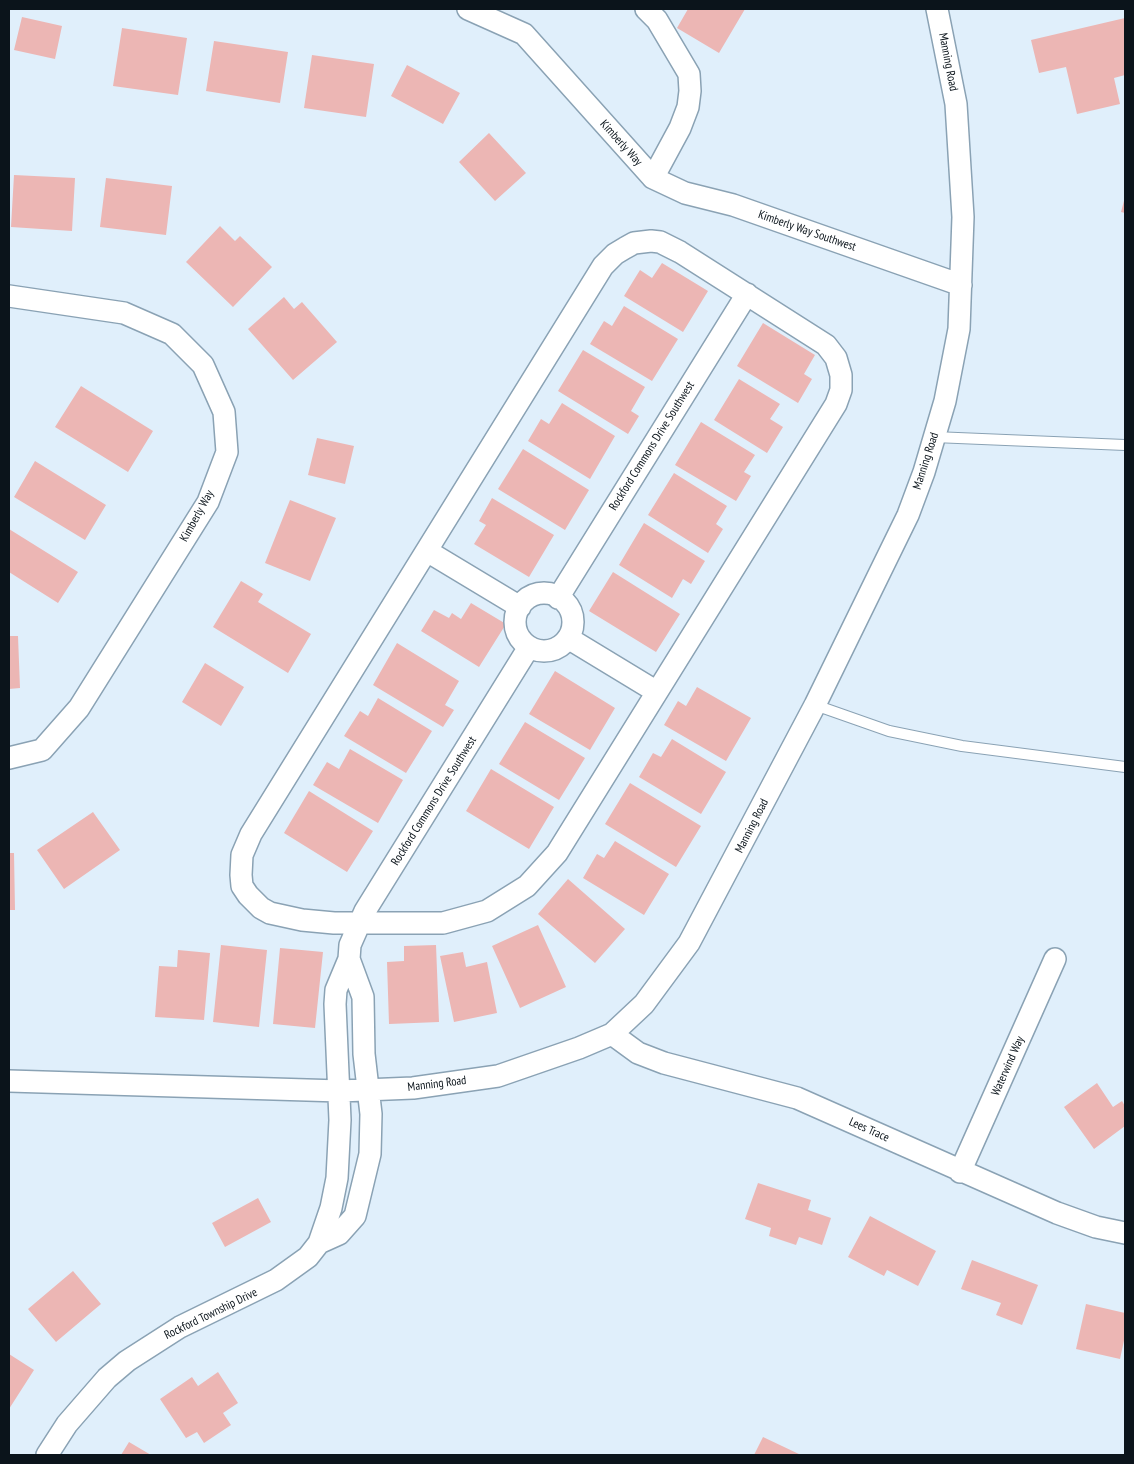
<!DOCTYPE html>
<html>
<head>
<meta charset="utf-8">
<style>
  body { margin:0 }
  #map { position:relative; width:1134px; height:1464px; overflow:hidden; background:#e0effb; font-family:"PT Sans Narrow",sans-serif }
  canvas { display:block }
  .frame { position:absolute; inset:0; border:10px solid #0b141b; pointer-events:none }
</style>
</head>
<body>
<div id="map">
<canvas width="1134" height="1464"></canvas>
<div class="frame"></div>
</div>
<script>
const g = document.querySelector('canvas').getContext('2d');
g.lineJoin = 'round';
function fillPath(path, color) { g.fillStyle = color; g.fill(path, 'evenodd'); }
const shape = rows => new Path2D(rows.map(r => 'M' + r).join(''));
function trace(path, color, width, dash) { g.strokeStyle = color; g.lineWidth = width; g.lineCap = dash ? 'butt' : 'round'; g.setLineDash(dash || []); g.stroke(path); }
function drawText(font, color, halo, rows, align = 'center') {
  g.font = font + ' "PT Sans Narrow",sans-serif'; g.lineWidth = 4; g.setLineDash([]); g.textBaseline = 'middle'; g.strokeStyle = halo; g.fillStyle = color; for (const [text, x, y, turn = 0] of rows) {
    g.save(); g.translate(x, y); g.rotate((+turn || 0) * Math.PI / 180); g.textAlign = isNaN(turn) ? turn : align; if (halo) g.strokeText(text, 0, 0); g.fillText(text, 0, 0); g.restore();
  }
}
fillPath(shape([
  [688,9,745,9,719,53,677,28],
  [22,17,62,26,55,59,14,50],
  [1125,18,1125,75,1114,78,1120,104,1077,114,1066,67,1039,73,1031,40],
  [122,28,187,38,178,95,113,86],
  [214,41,288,52,280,103,206,91],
  [312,55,374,64,366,117,304,108],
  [407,65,460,93,443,124,391,96],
  [489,133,526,173,495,201,459,162],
  [14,175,75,178,72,231,11,227],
  [106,178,172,186,166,235,100,227],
  [1125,197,1125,213,1121,212],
  [220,226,235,241,240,236,272,267,233,307,186,262],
  [662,263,708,291,683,332,624,296,640,270,652,278],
  [284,297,294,309,302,302,337,342,293,380,248,329],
  [624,306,678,339,652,381,590,344,604,321,612,326],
  [763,323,815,355,804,374,812,379,798,403,737,366],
  [583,350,645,387,631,411,639,416,628,434,558,391],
  [739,379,780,404,770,419,783,427,767,453,714,420],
  [81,386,153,431,128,472,55,427],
  [562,403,615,436,590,479,528,441,541,419,549,424],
  [701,422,755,455,744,472,751,476,736,501,675,465],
  [317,438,354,446,345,484,308,475],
  [523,449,589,490,565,530,498,489],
  [35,461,106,505,85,540,14,497],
  [674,473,727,506,716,524,723,529,708,553,648,515],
  [492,498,554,535,529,577,474,544,486,525,479,521],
  [290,500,336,518,310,581,265,563],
  [644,523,705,561,691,584,683,579,672,598,619,565],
  [9,529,78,572,58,603,9,572],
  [613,572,680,614,656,652,589,611],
  [241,581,263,594,258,602,311,634,288,673,213,627],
  [471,603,506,624,479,667,421,631,434,610,449,618,452,613,461,619],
  [9,636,18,636,20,688,9,689],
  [397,643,459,681,445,705,454,710,443,727,373,685],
  [205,663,244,687,221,726,182,702],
  [555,671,615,708,590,750,529,714],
  [697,687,751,718,726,761,664,725,678,701,686,706],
  [378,698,432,731,406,773,344,736,360,711,368,716],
  [525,722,585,758,559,800,499,764],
  [672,739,726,772,701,814,639,777,653,753,661,757],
  [350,749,403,780,378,823,313,785,327,762,339,769],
  [491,769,554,807,529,849,466,811],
  [630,783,701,826,676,867,605,824],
  [309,791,373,831,347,872,284,833],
  [93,812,120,850,64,889,37,850],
  [615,841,669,874,644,915,583,878,597,854,604,858],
  [9,853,14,853,15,910,9,910],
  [568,879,625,929,595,963,538,914],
  [538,925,566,987,520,1008,492,946],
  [221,945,267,950,259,1027,213,1022],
  [436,945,439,1022,389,1024,387,962,404,961,404,946],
  [280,948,323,952,315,1028,273,1024],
  [178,950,210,953,204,1020,155,1017,159,966,177,967],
  [463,952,466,967,487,962,497,1013,454,1022,440,956],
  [1097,1083,1113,1107,1122,1101,1125,1106,1125,1126,1094,1149,1064,1107],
  [758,1183,811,1200,808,1210,831,1218,822,1245,799,1237,796,1245,769,1236,771,1228,745,1219],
  [258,1198,271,1222,225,1247,212,1223],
  [870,1216,936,1251,918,1286,887,1270,884,1276,848,1257],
  [972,1260,1038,1285,1022,1325,996,1315,1001,1303,961,1289],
  [73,1271,101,1304,56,1342,28,1309],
  [1086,1304,1125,1313,1125,1336,1120,1359,1076,1349],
  [9,1354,34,1370,9,1409],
  [218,1372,238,1403,223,1413,231,1425,204,1443,197,1432,186,1438,160,1399,192,1377,198,1386],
  [763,1437,801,1455,754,1455],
  [129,1442,151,1455,121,1455]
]), '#ecb6b4');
const service = shape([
  [934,437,1125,445],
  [815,705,889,731,962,746,1125,767]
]);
const minor = shape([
  [468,9,524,34,653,178,685,193,733,205,961,285],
  [646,9,657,20,689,74,690,91,688,107,680,128,653,178],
  [651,241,660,242,680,252,826,345,836,358,841,375,841,390,836,404,557,853,527,886,487,911,443,923,334,923,302,920,270,913,261,908,248,895,242,886,241,875,242,855,251,834,603,266,615,254,625,248,634,243,651,241],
  [9,296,124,313,172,334,203,365,224,412,227,452,208,502,79,708,42,750,9,758],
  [427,551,520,607],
  '515 622a29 29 0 1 1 58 0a29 29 0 1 1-58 0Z',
  [558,598,747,294],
  [568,638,657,692],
  [612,1034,638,1053,664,1063,797,1098,1057,1213,1096,1227,1125,1233],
  [9,1081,340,1091,413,1088,498,1076,579,1048,612,1034,644,1004,689,943,815,705,908,515,924,472,945,401,959,329,963,217,956,104,937,9],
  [960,1172,1055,959],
  [319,1243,339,1234,355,1216,370,1154,371,1114,364,1054,363,997,349,959],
  [47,1455,67,1424,107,1378,127,1361,180,1327,276,1280,308,1257,319,1243,331,1208,337,1178,340,1120,335,1004,336,990,349,959,350,945,365,911,529,647]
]);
trace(service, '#8aa2b4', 12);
trace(minor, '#8aa2b4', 24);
trace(service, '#fff', 10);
trace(minor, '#fff', 21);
drawText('12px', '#0b141b', '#fff', [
  ["Manning Road",948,62,79],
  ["Kimberly Way",621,143,48],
  ["Kimberly Way Southwest",807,231,19],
  ["Rockford Commons Drive Southwest",652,446,-58],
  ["Manning Road",926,461,-72],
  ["Kimberly Way",197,516,-61],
  ["Rockford Commons Drive Southwest",434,801,-58],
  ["Manning Road",752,826,-63],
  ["Waterwind Way",1008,1066,-66],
  ["Manning Road",437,1084,-7],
  ["Lees Trace",869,1130,24],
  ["Rockford Township Drive",211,1314,-26]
]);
</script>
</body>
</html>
